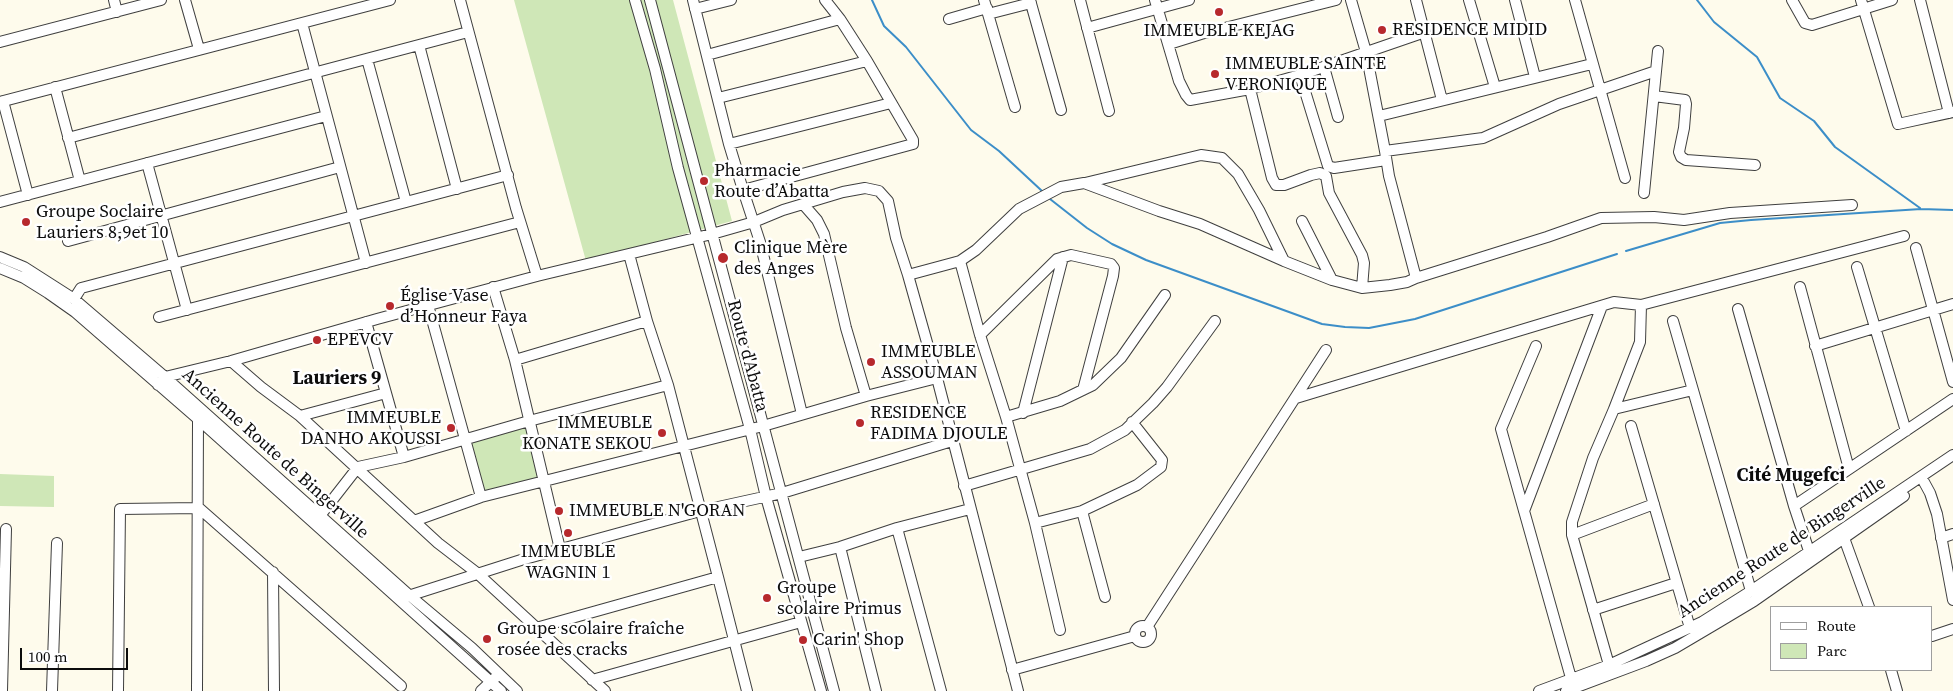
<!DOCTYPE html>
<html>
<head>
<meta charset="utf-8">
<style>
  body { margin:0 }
  #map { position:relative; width:1953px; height:691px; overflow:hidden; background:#fefbec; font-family:"Source Serif 4",serif }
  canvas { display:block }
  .legend { position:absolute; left:1770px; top:606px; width:162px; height:65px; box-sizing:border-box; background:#fff; border:1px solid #9e9e9e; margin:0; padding:6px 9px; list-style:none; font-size:15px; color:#0c0c0c }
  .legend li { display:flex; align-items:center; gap:10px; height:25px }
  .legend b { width:25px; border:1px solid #9e9e9e }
  .scale { position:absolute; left:20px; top:648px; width:108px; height:22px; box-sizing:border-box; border:2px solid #0c0c0c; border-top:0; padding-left:6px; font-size:15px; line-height:18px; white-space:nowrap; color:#0c0c0c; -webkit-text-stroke:4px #fff; paint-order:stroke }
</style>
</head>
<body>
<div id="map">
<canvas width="1953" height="691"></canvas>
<ul class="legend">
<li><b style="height:6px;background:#fff"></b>Route</li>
<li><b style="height:14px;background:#cfe7b7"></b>Parc</li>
</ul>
<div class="scale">100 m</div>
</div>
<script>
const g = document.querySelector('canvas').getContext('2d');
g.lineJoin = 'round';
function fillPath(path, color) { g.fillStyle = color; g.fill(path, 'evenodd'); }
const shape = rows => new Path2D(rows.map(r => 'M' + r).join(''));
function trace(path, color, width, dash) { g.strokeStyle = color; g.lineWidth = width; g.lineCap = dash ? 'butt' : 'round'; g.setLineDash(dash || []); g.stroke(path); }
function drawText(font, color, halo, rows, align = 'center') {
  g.font = font + ' "Source Serif 4",serif'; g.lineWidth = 5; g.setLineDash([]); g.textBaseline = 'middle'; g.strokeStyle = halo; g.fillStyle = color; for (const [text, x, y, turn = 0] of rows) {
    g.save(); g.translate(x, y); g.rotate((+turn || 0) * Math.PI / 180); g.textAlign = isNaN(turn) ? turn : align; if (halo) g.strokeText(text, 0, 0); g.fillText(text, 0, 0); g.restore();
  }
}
fillPath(shape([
  [514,0,673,0,732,221,586,261],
  [529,423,541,479,483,494,468,441],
  [0,474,54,476,54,507,0,506]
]), '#cfe7b7');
trace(shape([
  [872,0,884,26,906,47,971,130,999,151,1042,191],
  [1697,0,1714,22,1757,57,1780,98,1814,121,1835,147,1920,208],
  [1050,199,1087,228,1112,244,1146,260,1322,324,1345,327,1369,328,1415,319,1617,254],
  [1626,251,1720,223,1751,220,1921,209,1953,210]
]), '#3c8ec8', 2);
const minor = shape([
  [114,0,117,12],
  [185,0,199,49],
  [460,0,516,208,537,276],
  [635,0,655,69,678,168,750,429,766,497,821,691],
  [650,0,834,691],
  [693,0,729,144,743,190,913,144,913,140,867,61,840,19,825,0],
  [984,0,1015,107],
  [1030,0,1061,110],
  [1080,0,1109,111],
  [1155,0,1179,81,1186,95,1190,100,1250,89,1300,75,1425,32],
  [1351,0,1366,52,1385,151,1483,138,1559,104,1656,71],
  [1416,0,1442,100],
  [1469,0,1495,87],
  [1515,0,1535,77],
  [1575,0,1625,178],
  [1792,0,1805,23,1812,25,1892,0],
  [1861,0,1898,124,1953,112],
  [1920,0,1949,113],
  [695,9,731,0],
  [988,14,1031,3],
  [949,19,987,8],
  [302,23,366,263],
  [1087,28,1189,0],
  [0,42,161,0],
  [1169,44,1201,34,1336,0],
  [419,45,457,189],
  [707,55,840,19],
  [367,59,406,202],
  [1324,67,1338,117],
  [1300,75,1328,166,1334,168,1386,160],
  [55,87,80,181],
  [1250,89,1272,178,1276,185,1284,185,1311,175,1320,173,1326,176,1329,193,1362,255,1364,263,1362,288],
  [1654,96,1685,100,1686,104,1684,128,1679,152,1681,157,1686,160,1755,165],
  [718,98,867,61],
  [3,101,28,195],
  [0,102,390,0],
  [1379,116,1592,64],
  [68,138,468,32],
  [729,144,891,103],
  [147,163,187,310],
  [1085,183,1201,155,1222,158,1238,174,1259,210,1284,261],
  [743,190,760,242,802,414],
  [1644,193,1658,51],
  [0,202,326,116],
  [803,204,817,220,824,234,846,328,866,396],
  [1302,221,1332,280],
  [68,241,340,167],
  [1916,248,1953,382],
  [0,257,24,267,74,299,165,377,409,595,472,648,517,691],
  [960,261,980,335,1006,417,1035,523,1060,630],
  [1857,267,1906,431],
  [0,268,24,278,48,293,75,312,198,419,501,691],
  [908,275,960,261,976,250,1019,209,1061,187,1084,183,1159,211,1200,224,1284,261,1332,280,1362,288,1390,285,1407,282,1416,278,1389,176,1385,151],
  [1416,278,1547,237,1601,218,1654,217,1684,220,1730,213,1852,205],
  [493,287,515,360,560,549],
  [1800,287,1849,469],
  [74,299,81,288,85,287,508,175],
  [428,305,481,497],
  [1641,305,1640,342,1614,409,1693,390],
  [1738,309,1794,506,1811,557],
  [159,317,520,222],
  [1673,321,1751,591],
  [366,322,404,457],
  [980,335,1057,259,1071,255,1111,264,1114,268,1113,276,1083,390],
  [1536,346,1501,429,1571,678],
  [1815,346,1953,304],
  [515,360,647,321],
  [231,361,261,387,300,416,438,543,477,573,605,691],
  [158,385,165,377,231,361,377,319,537,276,712,234,754,222,783,210,843,192,865,188,879,191,888,201,896,238,908,275,937,378,1018,691],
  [1296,398,1614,302,1641,305,1904,236],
  [1023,413,1063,257],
  [300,416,386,393],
  [1006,417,1060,401,1093,385,1121,358,1165,295],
  [1631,426,1690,628],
  [1924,482,1930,493,1937,514,1953,600],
  [964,486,1090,449,1125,430,1153,403,1167,387,1215,321],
  [1794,506,1953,399],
  [1082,511,1105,597],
  [1524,511,1602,306],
  [319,517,358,467,404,457,529,421,668,385],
  [414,521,481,497,763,426,866,396,937,378],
  [1035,523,1082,511,1137,485,1161,467,1162,460,1132,422],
  [897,528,970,509],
  [1572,535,1654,504],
  [1844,538,1869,607],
  [1941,538,1953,534],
  [840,547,876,691],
  [799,557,840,547,897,528,941,691],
  [273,572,274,691],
  [718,577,747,691],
  [405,597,521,560,700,511,782,493,952,441],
  [1593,610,1676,583],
  '1135 634a8 8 0 1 1 16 0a8 8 0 1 1-16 0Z',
  [1147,627,1326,350],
  [536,628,718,577,668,385,647,321,629,254],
  [1932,636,1953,629],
  [1609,665,1572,535,1572,522,1593,458,1614,409],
  [1012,670,1135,636],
  [1891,670,1897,691],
  [592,680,801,622],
  [2,691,6,529],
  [52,691,57,543],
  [118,691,120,509,199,508,401,686],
  [197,691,198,419],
  [481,691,495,678],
  [1539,691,1609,665,1702,622,1751,591,1953,455],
  [1566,691,1646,661,1675,648,1719,622,1754,601,1904,496]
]);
trace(minor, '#3f3f3f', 12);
trace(minor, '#fff', 10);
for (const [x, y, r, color] of [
  [1219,12,5,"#b7292d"],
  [1382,30,5,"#b7292d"],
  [1215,74,5,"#b7292d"],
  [704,181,5,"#b7292d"],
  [26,222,5,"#b7292d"],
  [723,258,6,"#b7292d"],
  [390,306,5,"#b7292d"],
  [317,340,5,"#b7292d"],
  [871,362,5,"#b7292d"],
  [860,423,5,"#b7292d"],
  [451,428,5,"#b7292d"],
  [662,433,5,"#b7292d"],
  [559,511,5,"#b7292d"],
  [568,533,5,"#b7292d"],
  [767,598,5,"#b7292d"],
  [487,639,5,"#b7292d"],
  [803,640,5,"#b7292d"]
]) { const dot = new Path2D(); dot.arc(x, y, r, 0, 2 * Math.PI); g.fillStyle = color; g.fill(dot); trace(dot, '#fff', 2); }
drawText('18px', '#0c0c0c', '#fff', [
  ["RESIDENCE MIDID",1392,30],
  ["IMMEUBLE KEJAG",1219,31,"center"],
  ["IMMEUBLE SAINTE",1225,64],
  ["VERONIQUE",1225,85],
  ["Pharmacie",714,171],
  ["Route d’Abatta",714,192],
  ["Groupe Soclaire",36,212],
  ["Lauriers 8,9et 10",36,233],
  ["Clinique Mère",734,248],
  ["des Anges",734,269],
  ["Église Vase",400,296],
  ["d’Honneur Faya",400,317],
  ["EPEVCV",327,340],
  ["IMMEUBLE",881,352],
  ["ASSOUMAN",881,373],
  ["RESIDENCE",870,413],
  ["FADIMA DJOULE",870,434],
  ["IMMEUBLE",441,418,"right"],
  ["DANHO AKOUSSI",441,439,"right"],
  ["IMMEUBLE",652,423,"right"],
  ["KONATE SEKOU",652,444,"right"],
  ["IMMEUBLE N'GORAN",569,511],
  ["IMMEUBLE",568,552,"center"],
  ["WAGNIN 1",568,573,"center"],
  ["Groupe",777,588],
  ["scolaire Primus",777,609],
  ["Groupe scolaire fraîche",497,629],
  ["rosée des cracks",497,650],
  ["Carin' Shop",813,640]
], 'left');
drawText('18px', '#0c0c0c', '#fff', [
  ["Route d'Abatta",747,356,75],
  ["Ancienne Route de Bingerville",275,454,42],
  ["Ancienne Route de Bingerville",1782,548,-33]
]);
drawText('bold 19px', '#0c0c0c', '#fff', [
  ["Lauriers 9",337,379],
  ["Cité Mugefci",1791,476]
]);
</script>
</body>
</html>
